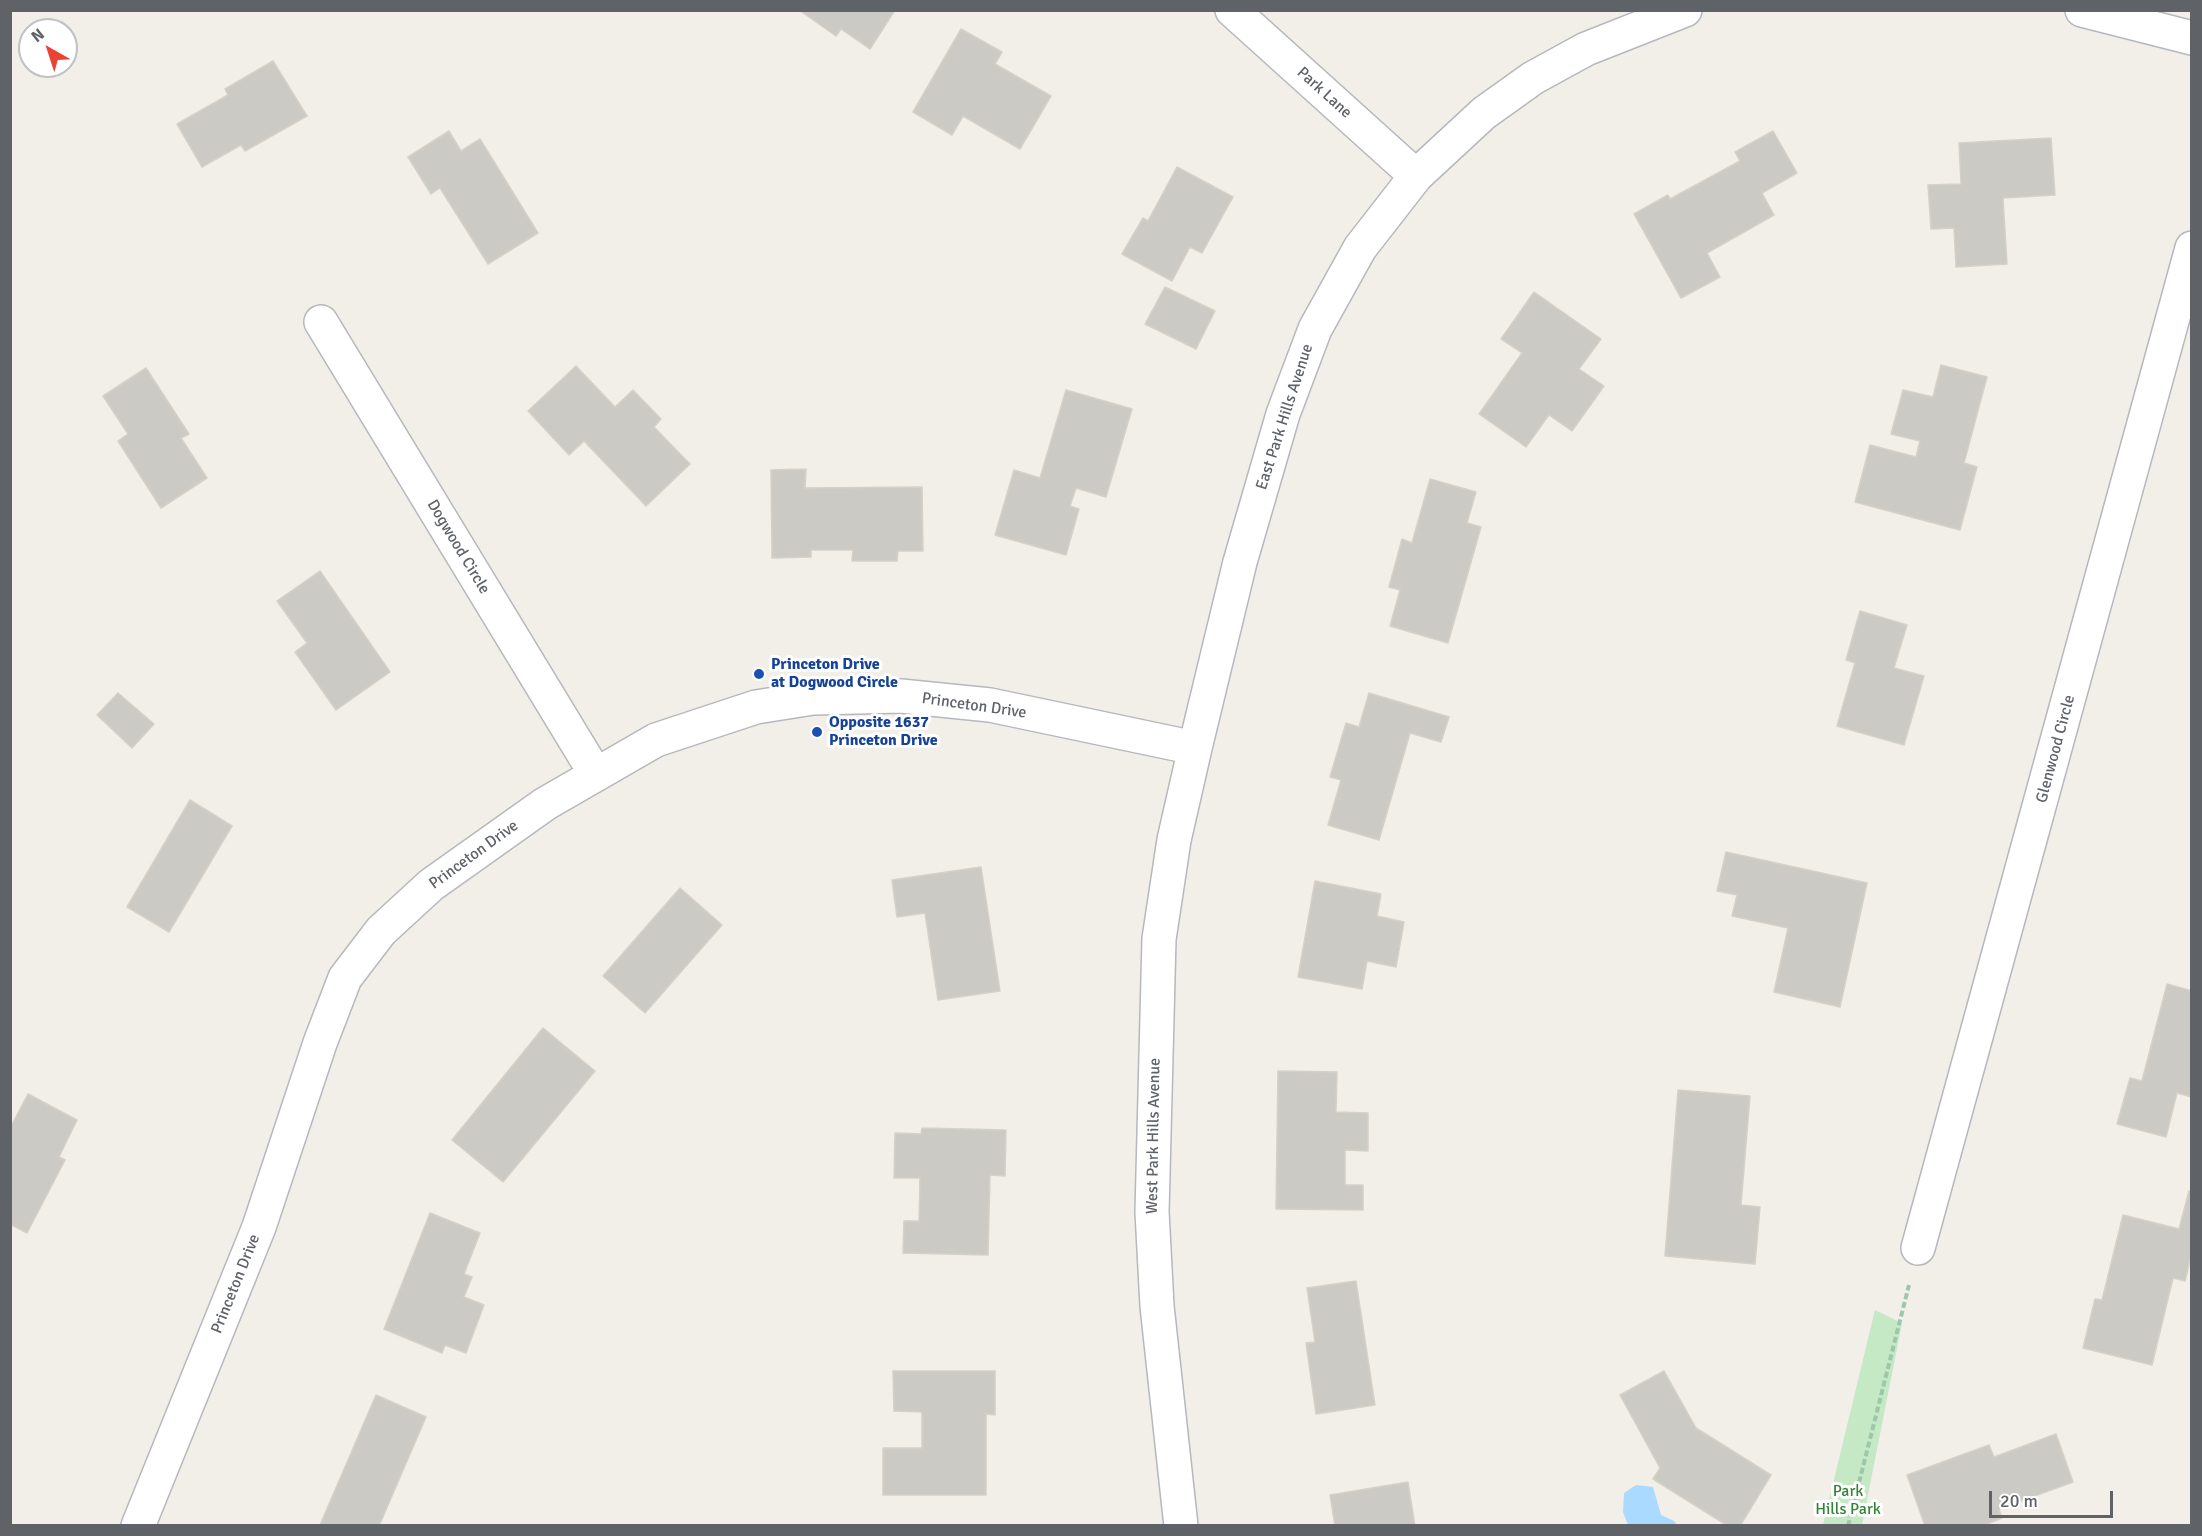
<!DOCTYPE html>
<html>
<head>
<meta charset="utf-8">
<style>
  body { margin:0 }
  #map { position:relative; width:2202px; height:1536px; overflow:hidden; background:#f1efe8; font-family:Signika,sans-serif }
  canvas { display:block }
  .frame { position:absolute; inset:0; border:12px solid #5f6368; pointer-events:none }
  .north { position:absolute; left:18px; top:18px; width:60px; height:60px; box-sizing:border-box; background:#fff; border:2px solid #bfc1c3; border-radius:50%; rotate:321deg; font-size:16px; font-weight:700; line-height:24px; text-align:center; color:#5f6368 }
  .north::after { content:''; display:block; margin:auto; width:21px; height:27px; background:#ea4335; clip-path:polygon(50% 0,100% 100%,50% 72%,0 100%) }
  .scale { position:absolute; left:1989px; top:1491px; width:124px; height:27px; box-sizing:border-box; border:3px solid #5f6368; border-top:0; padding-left:8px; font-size:18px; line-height:21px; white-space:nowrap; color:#5f6368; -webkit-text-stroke:4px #fff; paint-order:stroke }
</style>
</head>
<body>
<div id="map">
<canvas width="2202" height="1536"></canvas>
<div class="frame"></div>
<div class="north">N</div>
<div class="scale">20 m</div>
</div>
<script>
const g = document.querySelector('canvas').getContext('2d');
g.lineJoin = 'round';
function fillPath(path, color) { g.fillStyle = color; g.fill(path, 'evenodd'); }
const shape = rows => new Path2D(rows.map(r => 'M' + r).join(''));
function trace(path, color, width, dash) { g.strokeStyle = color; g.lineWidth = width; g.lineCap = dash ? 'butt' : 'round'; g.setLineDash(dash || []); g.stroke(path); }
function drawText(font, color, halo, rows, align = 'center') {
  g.font = font + ' Signika,sans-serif'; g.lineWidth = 6; g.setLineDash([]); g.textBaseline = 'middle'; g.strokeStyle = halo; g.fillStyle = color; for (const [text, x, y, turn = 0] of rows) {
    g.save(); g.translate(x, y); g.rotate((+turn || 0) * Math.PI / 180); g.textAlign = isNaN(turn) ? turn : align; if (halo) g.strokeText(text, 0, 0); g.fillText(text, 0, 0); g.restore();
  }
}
fillPath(shape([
  [1875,1310,1902,1323,1862,1525,1823,1525]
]), '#c5e8c5');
fillPath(shape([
  [1636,1485,1653,1487,1661,1515,1674,1521,1677,1525,1628,1525,1623,1512,1624,1493]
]), '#aadaff');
const building = shape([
  [799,10,895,10,870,49,841,29,836,36,799,10],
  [961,29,1002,52,995,64,1051,96,1020,149,963,116,952,135,913,112,961,29],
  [273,61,307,116,245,151,241,145,202,167,177,124,228,95,225,89,273,61],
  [449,131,461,151,480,139,538,233,488,264,440,188,431,194,408,157,449,131],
  [1773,131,1797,173,1762,193,1774,215,1707,253,1720,277,1681,298,1634,214,1668,195,1670,199,1740,161,1735,152,1773,131],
  [2051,138,2055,195,2003,198,2007,264,1956,267,1954,228,1931,229,1928,185,1961,184,1959,143,2051,138],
  [1177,167,1233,197,1202,253,1190,247,1172,281,1122,254,1143,218,1148,221,1177,167],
  [1165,287,1215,311,1196,349,1145,324,1165,287],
  [1534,292,1601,339,1579,369,1604,386,1572,431,1549,415,1526,447,1479,414,1522,353,1501,339,1534,292],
  [1941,365,1987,377,1964,463,1977,467,1960,530,1855,502,1870,445,1916,457,1920,441,1891,434,1903,390,1933,397,1941,365],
  [576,366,615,407,633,390,661,419,654,427,690,464,646,506,584,441,569,455,528,411,576,366],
  [146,368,189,434,181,438,207,478,161,508,118,441,128,434,103,396,146,368],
  [1066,390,1132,409,1106,497,1076,488,1070,506,1079,509,1066,555,995,535,1014,470,1040,478,1066,390],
  [806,469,805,488,922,487,923,551,898,551,897,561,852,561,853,550,811,550,811,557,772,558,771,470,806,469],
  [1430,479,1476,492,1467,523,1481,527,1448,643,1390,626,1400,590,1389,587,1402,539,1412,543,1430,479],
  [320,571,390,672,336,710,295,652,307,643,277,601,320,571],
  [1860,611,1907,625,1894,668,1924,676,1904,745,1837,726,1855,663,1846,660,1860,611],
  [118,693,154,724,132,748,97,715,118,693],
  [1369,693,1449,717,1441,742,1410,733,1379,840,1328,825,1341,780,1330,777,1346,723,1359,727,1369,693],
  [190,800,232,826,169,932,127,907,190,800],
  [1726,852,1867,883,1840,1007,1774,992,1788,928,1732,916,1737,895,1717,891,1726,852],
  [981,867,1000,991,938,1000,925,913,897,917,892,880,981,867],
  [1315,881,1381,894,1377,916,1404,922,1396,967,1367,961,1362,989,1298,977,1315,881],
  [680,888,722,925,645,1013,603,976,680,888],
  [2167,984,2192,991,2192,1097,2177,1093,2166,1137,2117,1124,2130,1078,2142,1081,2167,984],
  [543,1028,595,1071,503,1182,452,1140,543,1028],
  [1278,1071,1337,1072,1336,1112,1368,1113,1368,1151,1345,1150,1345,1185,1363,1185,1363,1210,1276,1209,1278,1071],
  [1678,1090,1750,1096,1741,1205,1760,1207,1755,1264,1665,1256,1678,1090],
  [28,1094,77,1120,59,1157,65,1160,27,1233,10,1224,10,1128,28,1094],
  [922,1128,1006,1130,1005,1176,990,1175,988,1255,903,1253,904,1221,919,1221,920,1178,894,1178,895,1133,921,1134,922,1128],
  [2189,1191,2192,1192,2192,1252,2185,1281,2173,1278,2152,1365,2083,1348,2095,1299,2102,1300,2123,1215,2179,1229,2189,1191],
  [430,1213,480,1233,464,1274,472,1277,464,1297,484,1305,466,1353,445,1345,442,1353,384,1329,430,1213],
  [1356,1281,1375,1405,1316,1414,1306,1343,1315,1342,1307,1288,1356,1281],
  [893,1371,995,1371,995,1415,986,1414,986,1495,883,1495,883,1448,922,1448,922,1412,894,1411,893,1371],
  [1664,1371,1696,1428,1771,1475,1740,1526,1728,1526,1653,1479,1660,1468,1620,1395,1664,1371],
  [376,1395,426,1417,379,1526,320,1525,376,1395],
  [2056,1434,2073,1482,1999,1509,2002,1518,1982,1526,1925,1526,1907,1475,1989,1445,1994,1457,2056,1434],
  [1408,1482,1415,1526,1335,1526,1330,1495,1408,1482]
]);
fillPath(building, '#cccac5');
trace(building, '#d6d1c6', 1.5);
const street = shape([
  [1232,10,1416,176],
  [2082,10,2192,38],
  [321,322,595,773],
  [1918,1248,2192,248],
  [138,1526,259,1227,320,1043,345,978,381,931,431,885,545,804,656,740,756,707,813,698,901,696,990,705,1195,748],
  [1181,1526,1157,1306,1152,1212,1159,939,1174,840,1195,748,1240,562,1283,414,1315,329,1360,248,1416,176,1484,113,1533,78,1586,49,1685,10]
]);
trace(street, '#b5b8bc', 36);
trace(shape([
  [1848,1526,1909,1285]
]), '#9cc7a9', 4, [6, 3]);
trace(street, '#fff', 33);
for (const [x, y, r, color] of [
  [759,674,6,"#1a4fb4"],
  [817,732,6,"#1a4fb4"]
]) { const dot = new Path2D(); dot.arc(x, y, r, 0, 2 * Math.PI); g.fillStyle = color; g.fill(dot); trace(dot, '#fff', 2); }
drawText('16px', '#5f6368', '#fff', [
  ["Park Lane",1324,93,42],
  ["East Park Hills Avenue",1285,417,-72],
  ["Dogwood Circle",458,547,59],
  ["Princeton Drive",974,706,8],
  ["Glenwood Circle",2056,749,-75],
  ["Princeton Drive",474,855,-36],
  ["West Park Hills Avenue",1154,1136,-89],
  ["Princeton Drive",236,1284,-68]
]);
drawText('bold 16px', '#164399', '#fff', [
  ["Princeton Drive",771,665],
  ["at Dogwood Circle",771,683],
  ["Opposite 1637",829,723],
  ["Princeton Drive",829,741]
], 'left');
drawText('16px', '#348238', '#fff', [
  ["Park",1848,1492],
  ["Hills Park",1848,1510]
]);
</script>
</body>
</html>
